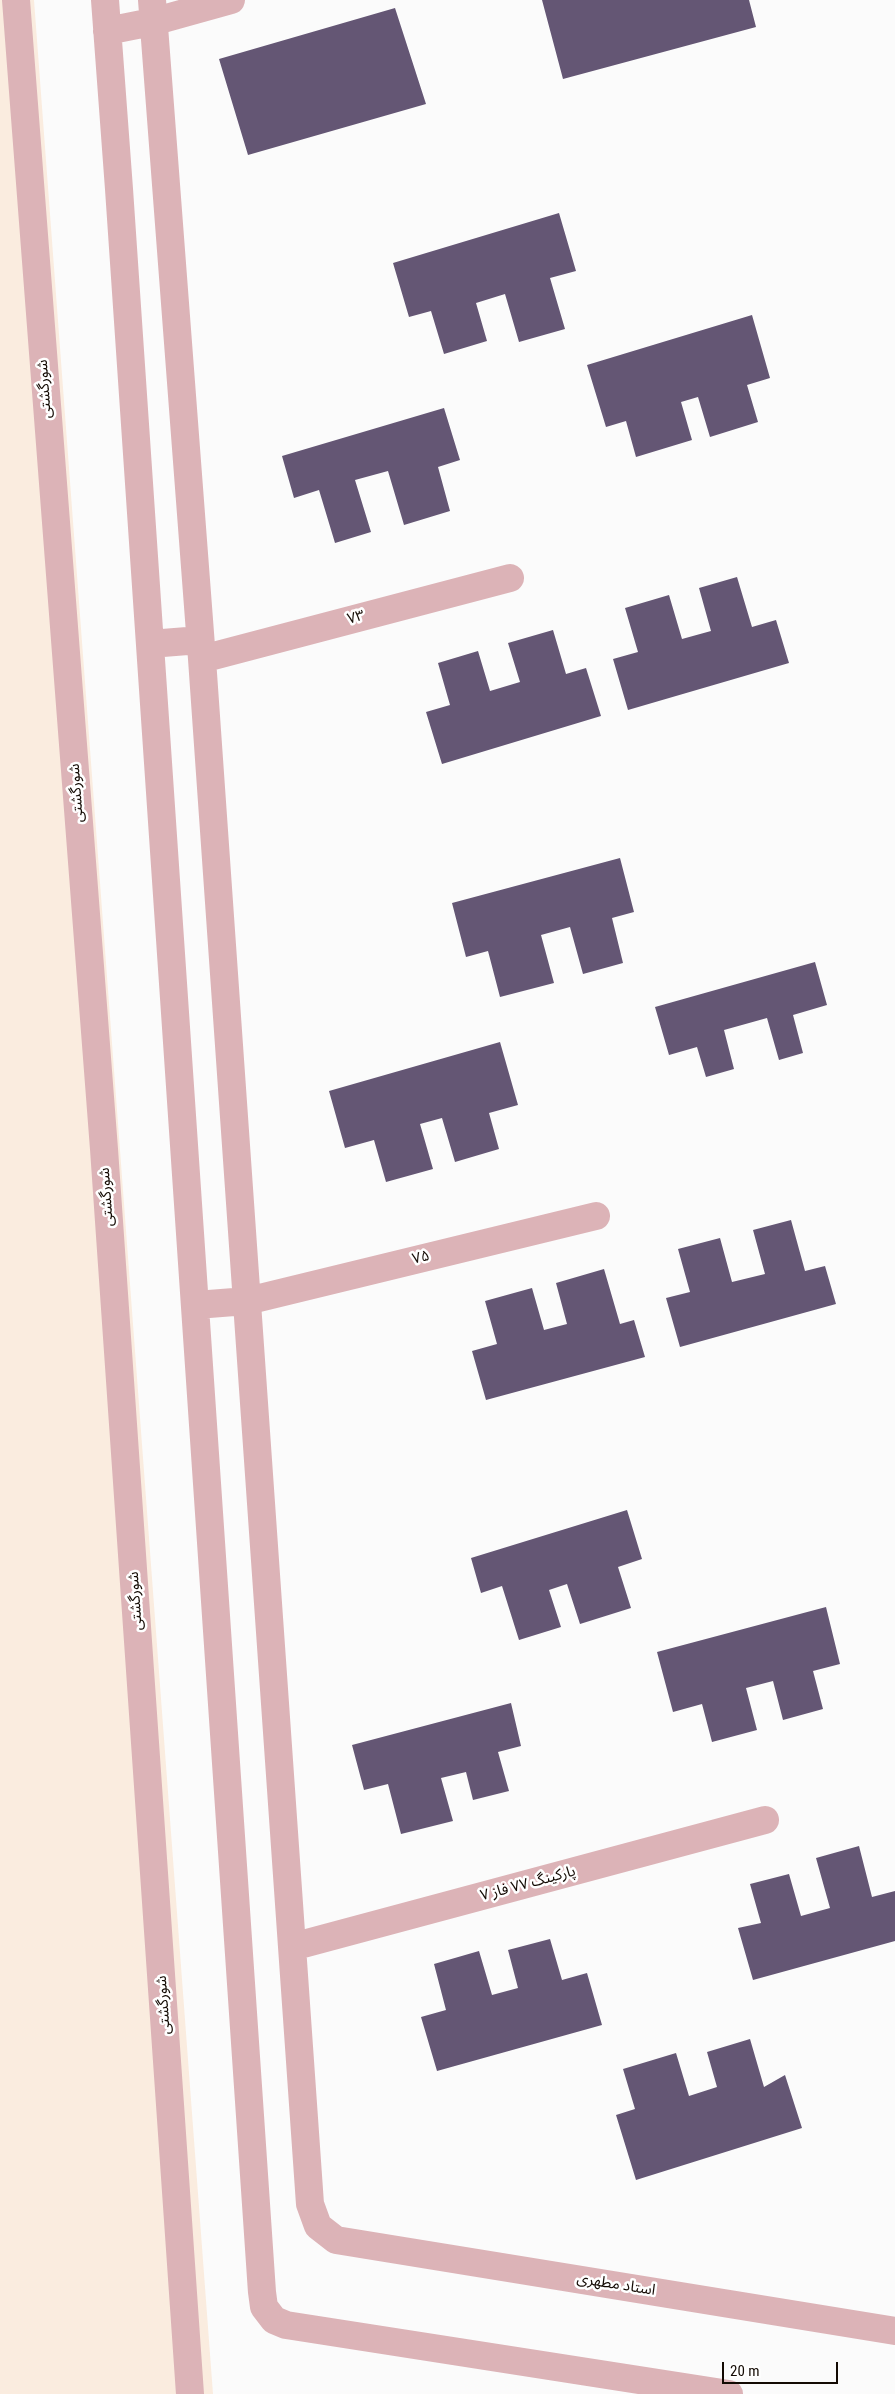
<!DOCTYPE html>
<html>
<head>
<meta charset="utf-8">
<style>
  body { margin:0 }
  #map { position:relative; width:895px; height:2394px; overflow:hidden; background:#fbfbfb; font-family:"Roboto Condensed",sans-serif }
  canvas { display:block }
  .scale { position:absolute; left:722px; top:2362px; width:116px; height:22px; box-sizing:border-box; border:2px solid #130a03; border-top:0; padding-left:6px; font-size:15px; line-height:18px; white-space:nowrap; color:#130a03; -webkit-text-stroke:4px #fff; paint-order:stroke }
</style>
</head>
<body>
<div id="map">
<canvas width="895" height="2394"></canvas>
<div class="scale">20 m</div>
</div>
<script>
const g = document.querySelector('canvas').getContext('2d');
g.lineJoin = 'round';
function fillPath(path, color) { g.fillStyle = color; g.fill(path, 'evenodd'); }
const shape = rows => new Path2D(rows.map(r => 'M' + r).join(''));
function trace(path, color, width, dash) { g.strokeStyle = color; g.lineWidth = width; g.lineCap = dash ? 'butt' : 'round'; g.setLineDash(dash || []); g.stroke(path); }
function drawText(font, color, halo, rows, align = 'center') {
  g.font = font + ' "Roboto Condensed","Noto Sans Arabic",sans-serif'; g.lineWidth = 5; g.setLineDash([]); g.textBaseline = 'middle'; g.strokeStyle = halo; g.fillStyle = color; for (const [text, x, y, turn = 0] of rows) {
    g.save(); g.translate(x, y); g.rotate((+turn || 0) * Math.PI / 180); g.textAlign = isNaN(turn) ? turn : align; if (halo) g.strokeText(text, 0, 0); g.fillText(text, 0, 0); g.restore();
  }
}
fillPath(shape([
  [0,0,34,0,213,2394,0,2394]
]), '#faecdf');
fillPath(shape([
  [542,0,749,0,756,27,563,79],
  [395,8,426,104,248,155,219,59],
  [559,213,576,271,550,278,565,329,519,342,505,294,476,303,487,341,444,354,431,311,409,317,393,263],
  [752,315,770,378,747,385,758,422,710,437,698,397,681,402,692,440,636,457,626,421,606,427,587,365],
  [444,408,460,460,438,467,450,511,404,525,388,471,355,480,371,532,335,543,319,490,294,498,282,456],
  [737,577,752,627,776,620,789,663,628,710,613,659,638,652,625,608,669,595,682,639,711,631,699,588],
  [553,630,566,674,586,668,601,716,442,764,426,712,450,705,438,663,478,651,490,691,520,682,508,643],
  [620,858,634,912,612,918,623,963,583,974,570,927,541,935,554,983,500,997,488,951,466,957,452,903],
  [815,962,827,1005,793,1015,803,1053,779,1060,767,1018,724,1030,734,1069,706,1077,697,1047,669,1055,655,1007],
  [500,1042,518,1105,489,1113,499,1149,455,1162,442,1118,420,1124,433,1169,386,1182,374,1140,345,1148,329,1091],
  [791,1220,805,1271,825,1266,836,1304,680,1347,666,1298,690,1292,678,1249,720,1238,732,1282,765,1274,753,1230],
  [604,1269,620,1324,634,1320,645,1357,486,1400,472,1351,497,1344,485,1301,532,1288,544,1330,567,1324,556,1283],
  [627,1510,642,1559,618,1567,631,1608,580,1624,567,1584,549,1590,561,1627,519,1640,502,1586,481,1593,471,1558],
  [826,1607,840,1664,813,1671,823,1709,783,1720,773,1681,746,1688,757,1730,712,1742,702,1704,673,1712,657,1652],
  [511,1703,521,1746,498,1752,509,1791,473,1800,466,1772,441,1778,453,1821,401,1834,388,1784,364,1790,352,1745],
  [859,1846,872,1897,895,1891,895,1941,753,1980,738,1928,761,1923,750,1884,789,1874,801,1916,830,1908,816,1858],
  [550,1939,562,1980,587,1973,602,2025,437,2071,421,2017,446,2010,434,1964,479,1951,492,1995,518,1988,508,1950],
  [750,2039,764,2087,785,2075,802,2128,636,2180,616,2115,635,2109,623,2069,676,2053,689,2096,717,2087,707,2052]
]), '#645674');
trace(shape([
  [16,0,104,1149,190,2394],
  [105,0,119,189,262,2292,264,2307,274,2320,286,2325,729,2394],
  [152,0,202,659,310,2204,318,2226,336,2240,895,2331],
  [107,31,152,22,231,0],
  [150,644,200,640],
  [202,659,510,578],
  [196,1305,247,1301,596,1216],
  [292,1947,765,1820]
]), '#dcb3b7', 28);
drawText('15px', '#130a03', '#fff', [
  ["شورگشتی",45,389,-94],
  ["۷۳",356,618,-15],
  ["شورگشتی",77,793,-94],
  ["شورگشتی",107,1197,-94],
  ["۷۵",421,1258,-14],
  ["شورگشتی",136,1601,-94],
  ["پارکینگ ۷۷ فاز ۷",528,1884,-15],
  ["شورگشتی",164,2005,-94],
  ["استاد مطهری",616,2285,9]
]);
</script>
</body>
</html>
